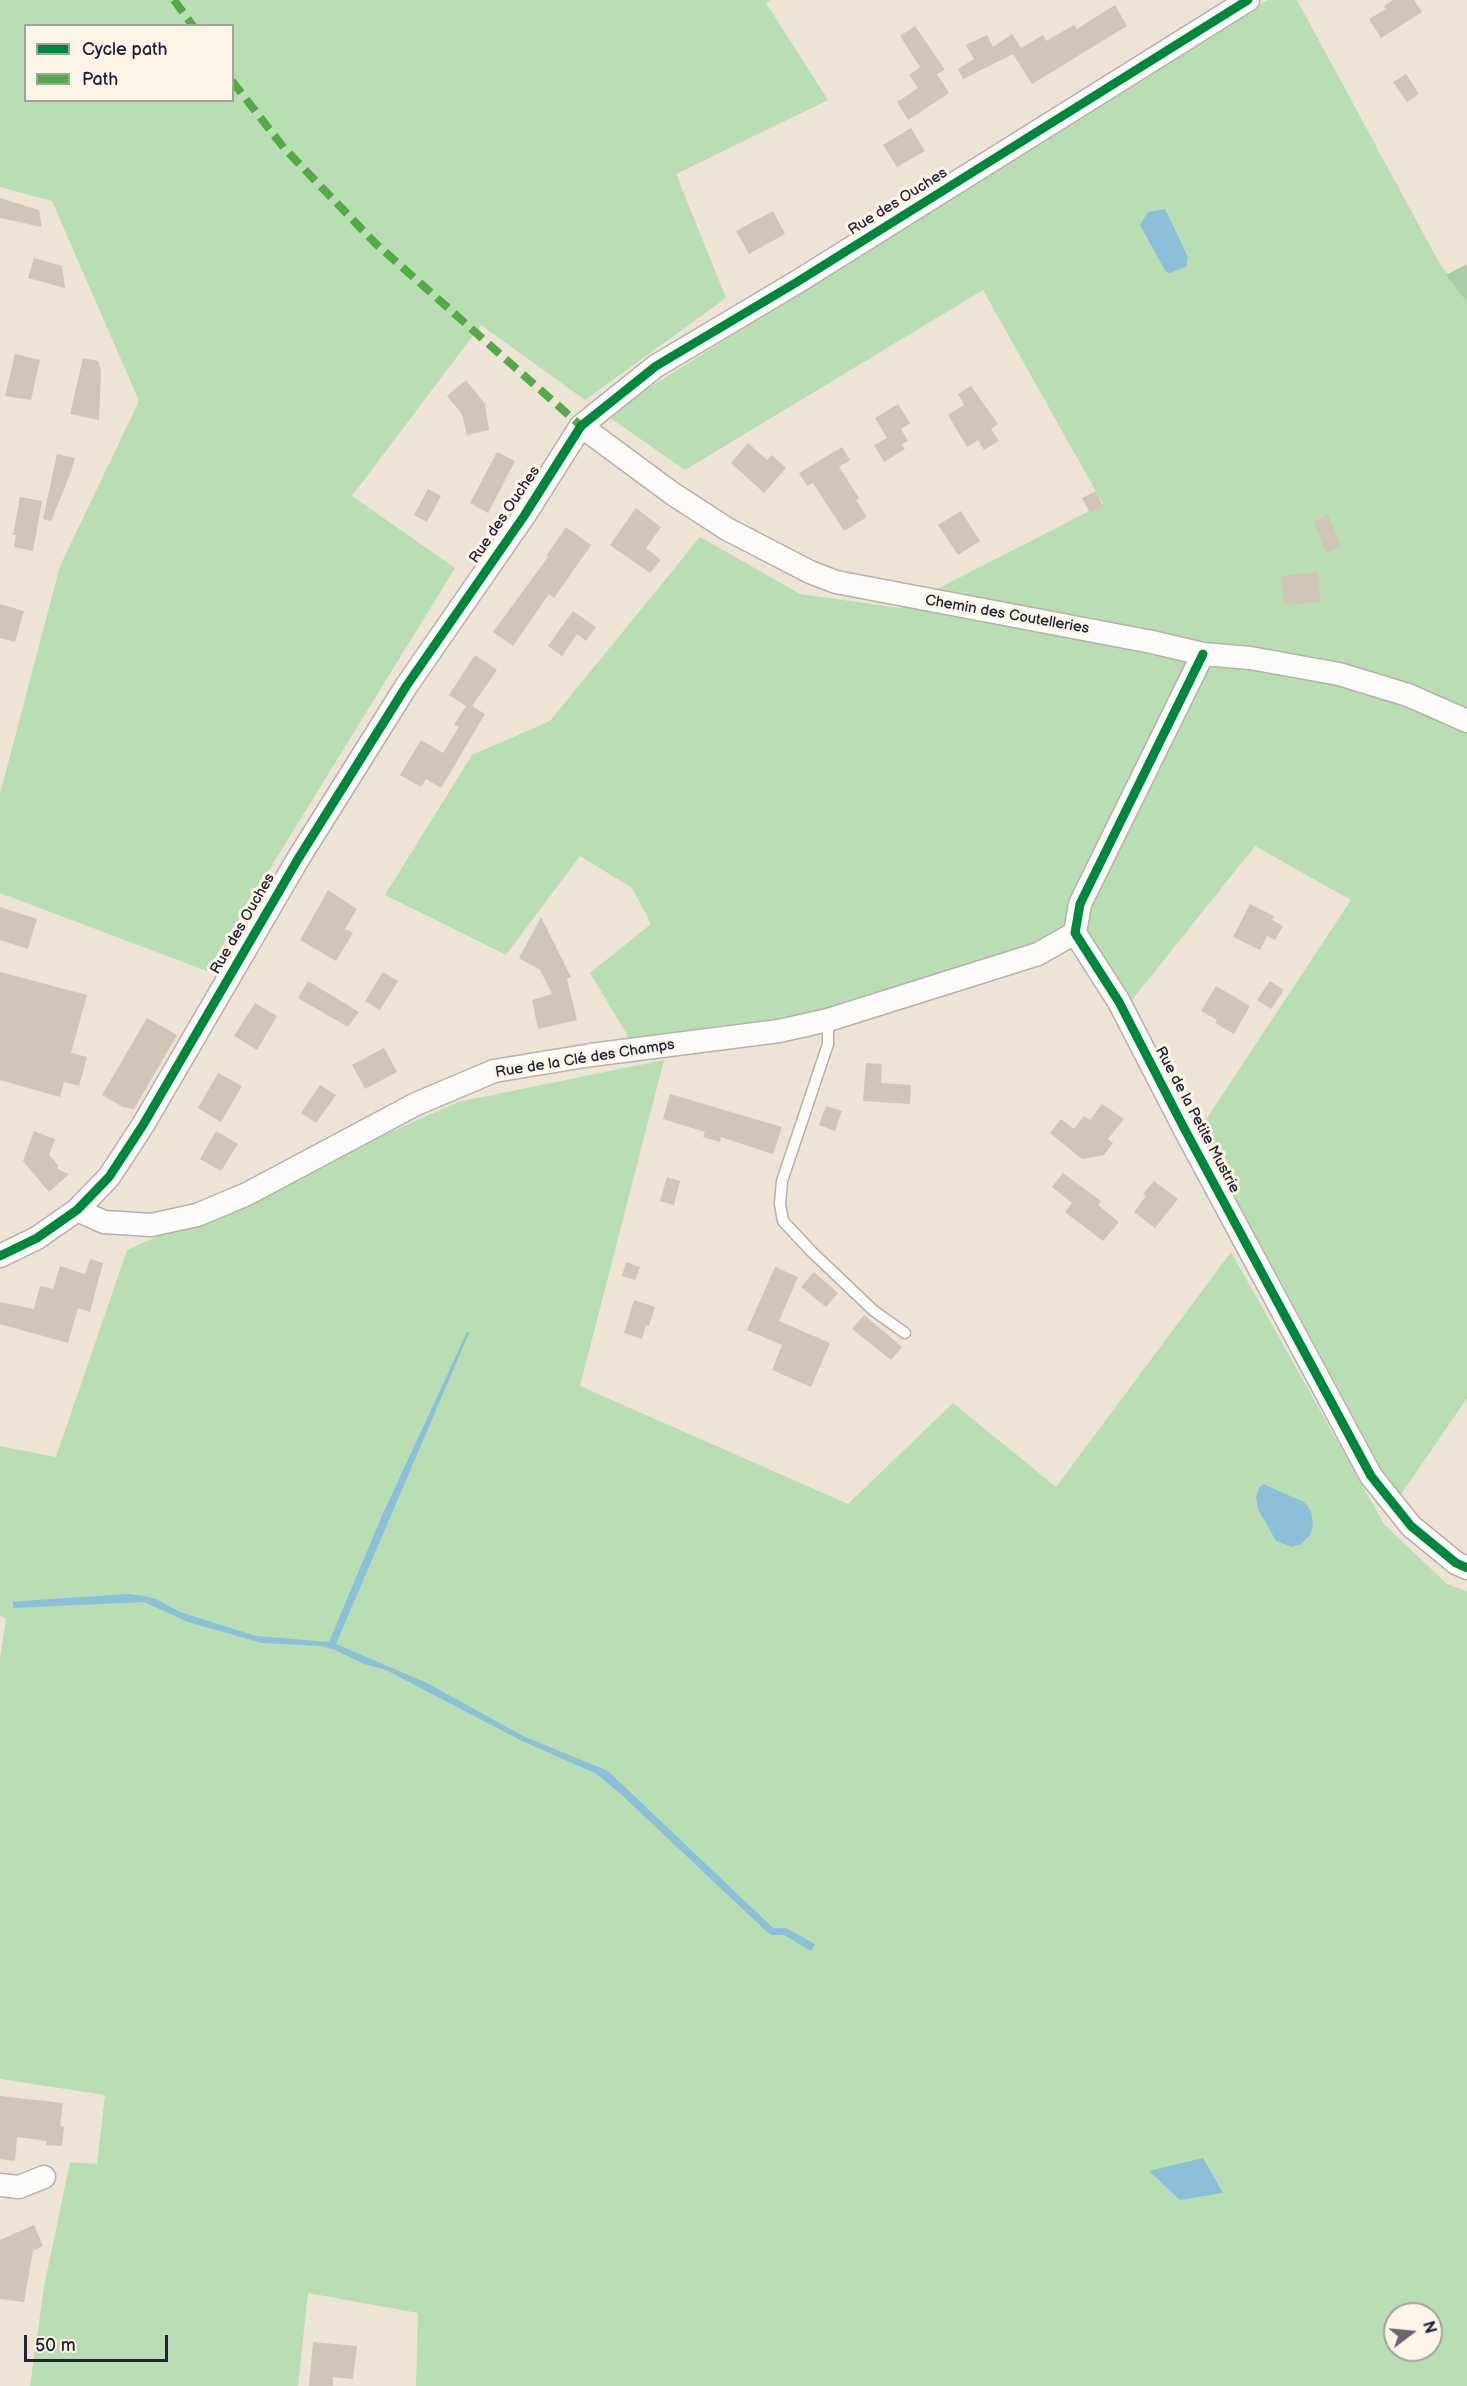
<!DOCTYPE html>
<html>
<head>
<meta charset="utf-8">
<style>
  body { margin:0 }
  #map { position:relative; width:1467px; height:2386px; overflow:hidden; background:#ede4d6; font-family:"Balsamiq Sans",sans-serif }
  canvas { display:block }
  .legend { position:absolute; left:24px; top:24px; width:210px; height:78px; box-sizing:border-box; background:#fcf5e5; border:2px solid #a5a1a1; margin:0; padding:8px 10px; list-style:none; font-size:18px; color:#22223b }
  .legend li { display:flex; align-items:center; gap:12px; height:30px }
  .legend b { width:30px; border:2px solid #a5a1a1 }
  .north { position:absolute; left:1383px; top:2302px; width:60px; height:60px; box-sizing:border-box; background:#fcf5e5; border:2px solid #a5a1a1; border-radius:50%; rotate:74deg; font-size:16px; font-weight:700; line-height:24px; text-align:center; color:#22223b }
  .north::after { content:''; display:block; margin:auto; width:21px; height:27px; background:#696671; clip-path:polygon(50% 0,100% 100%,50% 72%,0 100%) }
  .scale { position:absolute; left:24px; top:2335px; width:144px; height:27px; box-sizing:border-box; border:3px solid #22223b; border-top:0; padding-left:8px; font-size:18px; line-height:21px; white-space:nowrap; color:#22223b; -webkit-text-stroke:4px #fcf5e5; paint-order:stroke }
</style>
</head>
<body>
<div id="map">
<canvas width="1467" height="2386"></canvas>
<ul class="legend">
<li><b style="height:8px;background:#00873e"></b>Cycle path</li>
<li><b style="height:8px;background:#53aa46"></b>Path</li>
</ul>
<div class="north">N</div>
<div class="scale">50 m</div>
</div>
<script>
const g = document.querySelector('canvas').getContext('2d');
g.lineJoin = 'round';
function fillPath(path, color) { g.fillStyle = color; g.fill(path, 'evenodd'); }
const shape = rows => new Path2D(rows.map(r => 'M' + r).join(''));
function trace(path, color, width, dash) { g.strokeStyle = color; g.lineWidth = width; g.lineCap = dash ? 'butt' : 'round'; g.setLineDash(dash || []); g.stroke(path); }
function drawText(font, color, halo, rows, align = 'center') {
  g.font = font + ' "Balsamiq Sans",sans-serif'; g.lineWidth = 6; g.setLineDash([]); g.textBaseline = 'middle'; g.strokeStyle = halo; g.fillStyle = color; for (const [text, x, y, turn = 0] of rows) {
    g.save(); g.translate(x, y); g.rotate((+turn || 0) * Math.PI / 180); g.textAlign = isNaN(turn) ? turn : align; if (halo) g.strokeText(text, 0, 0); g.fillText(text, 0, 0); g.restore();
  }
}
fillPath(shape([
  [0,0,771,0,766,3,828,100,676,174,726,298,585,400,481,325,352,496,455,568,207,971,0,893,0,794,60,566,139,401,52,201,0,187],
  [26,26,232,26,232,100,26,100],
  [1268,0,1297,0,1441,266,1467,296,1467,1398,1398,1499,1199,1130,1351,900,1255,846,1132,1000,1062,941,841,1011,629,1038,590,973,651,924,632,888,580,856,506,955,385,895,472,755,550,721,700,537,800,594,900,608,1103,504,983,290,685,470,606,415,971,184],
  [664,1060,580,1386,848,1504,953,1403,1056,1487,1231,1252,1384,1524,1447,1584,1467,1591,1467,2386,416,2386,418,2313,308,2293,298,2386,30,2386,44,2287,70,2162,97,2164,105,2095,0,2079,0,1659,6,1619,0,1615,0,1446,56,1457,127,1250,458,1102],
  [1395,2314,1431,2314,1431,2350,1395,2350]
]), '#b9deb3');
fillPath(shape([
  [1467,264,1467,302,1446,275]
]), '#aacda7');
fillPath(shape([
  [1165,209,1188,257,1186,267,1170,273,1166,272,1140,225,1148,212],
  [467,1332,469,1333,336,1644,427,1683,523,1736,608,1771,773,1928,786,1928,815,1944,811,1951,784,1935,772,1935,767,1932,625,1798,597,1774,522,1741,386,1670,364,1664,335,1650,320,1646,262,1643,188,1622,144,1602,13,1608,13,1602,21,1601,129,1594,143,1596,156,1599,180,1612,256,1636,329,1642,381,1518],
  [1263,1484,1304,1502,1311,1511,1313,1526,1310,1535,1301,1544,1292,1547,1276,1541,1258,1509,1256,1497,1259,1488],
  [1203,2158,1223,2193,1180,2200,1149,2171]
]), '#8bbfda');
fillPath(shape([
  [1393,0,1414,0,1422,12,1381,38,1369,19,1386,9,1384,6],
  [1115,5,1127,26,1032,84,1013,54,963,79,958,69,974,59,966,45,987,35,993,47,1012,34,1021,48,1043,35,1046,41,1074,25,1077,29],
  [915,26,945,70,937,74,949,93,908,120,897,102,918,88,909,75,920,67,900,36],
  [1406,74,1419,94,1407,102,1393,82],
  [911,128,925,151,897,167,883,145],
  [0,198,39,210,42,227,0,218],
  [773,211,785,234,749,254,736,231],
  [34,258,62,266,65,288,28,278],
  [15,354,40,360,31,400,5,396],
  [83,358,98,361,101,371,99,420,70,414],
  [466,380,485,404,489,430,467,435,462,414,447,396],
  [971,386,998,424,991,429,999,441,984,450,978,440,967,447,948,415,964,405,958,394],
  [898,404,910,423,901,429,908,441,902,444,905,449,884,462,874,445,887,438,875,418],
  [748,443,767,460,772,455,786,468,764,493,731,463],
  [842,447,850,460,839,467,859,498,856,500,867,517,844,531,813,483,807,486,799,473],
  [497,452,515,461,488,513,470,503],
  [57,454,75,458,71,472,51,521,43,519],
  [428,489,441,496,427,522,414,515],
  [1096,491,1103,507,1090,513,1082,498],
  [20,497,42,501,33,551,14,547,16,535,13,535],
  [636,508,661,527,646,548,661,560,650,573,610,545],
  [961,511,980,541,958,555,938,525],
  [1328,515,1341,547,1326,553,1314,521],
  [566,527,591,545,554,598,549,594,513,646,493,632,548,557,547,555],
  [1318,572,1320,602,1284,605,1281,576],
  [0,604,24,611,15,642,0,638],
  [573,611,596,627,586,641,577,634,562,656,548,646],
  [475,655,497,670,472,706,485,714,441,788,426,779,421,787,400,775,421,740,443,753,459,727,454,725,466,706,449,695],
  [328,890,357,909,345,929,353,933,336,961,300,940],
  [1250,904,1274,916,1272,920,1283,926,1275,940,1267,936,1260,950,1233,937],
  [0,907,37,919,28,949,0,940],
  [541,917,571,977,567,979,577,1020,538,1029,532,1000,552,994,540,970,519,958],
  [0,972,87,995,71,1053,87,1057,79,1086,64,1082,60,1097,0,1080],
  [383,972,398,981,380,1010,365,1001],
  [308,981,359,1012,348,1027,298,998],
  [1270,981,1284,990,1271,1009,1257,1000],
  [1216,986,1250,1006,1234,1034,1215,1023,1217,1020,1201,1011],
  [255,1003,277,1016,257,1050,234,1036],
  [147,1018,177,1035,134,1109,123,1107,102,1095],
  [384,1048,397,1072,365,1089,352,1065],
  [866,1063,882,1064,881,1083,911,1085,910,1104,863,1101],
  [218,1073,242,1086,221,1122,198,1108],
  [320,1085,336,1095,316,1123,301,1113],
  [670,1094,782,1127,773,1154,721,1137,720,1142,703,1137,705,1132,663,1119],
  [1102,1104,1124,1119,1108,1139,1113,1143,1104,1155,1082,1159,1050,1133,1061,1119,1074,1129,1084,1116,1090,1120],
  [826,1106,842,1111,835,1131,819,1125],
  [34,1131,55,1139,49,1155,58,1165,57,1169,69,1174,49,1192,23,1161],
  [216,1131,238,1144,221,1171,200,1159],
  [1063,1173,1101,1201,1098,1205,1119,1222,1103,1241,1065,1212,1072,1203,1052,1187],
  [667,1177,680,1181,674,1205,660,1201],
  [1154,1181,1178,1199,1155,1228,1134,1212,1146,1196,1143,1194],
  [90,1259,103,1263,90,1312,78,1308,68,1343,0,1324,0,1302,34,1309,40,1286,53,1289,60,1266,85,1274],
  [626,1262,640,1267,635,1280,622,1276],
  [775,1267,798,1277,779,1321,830,1343,811,1387,772,1370,782,1345,747,1330],
  [814,1272,838,1293,826,1307,801,1287],
  [634,1300,655,1307,649,1326,646,1325,642,1339,624,1333],
  [864,1315,902,1347,891,1360,852,1329],
  [0,2096,63,2103,60,2126,64,2127,62,2146,46,2145,47,2141,17,2137,15,2161,0,2159],
  [34,2225,43,2246,33,2251,24,2302,0,2299,0,2240],
  [313,2342,357,2346,353,2379,333,2377,333,2386,309,2386]
]), '#d0c5b6');
const lane = shape([
  [828,1020,828,1044,782,1181,780,1204,783,1221,812,1252,874,1311,905,1333]
]);
const street = shape([
  [581,426,673,494,727,529,810,572,836,582,1152,642,1203,654,1250,658,1339,674,1408,695,1467,721],
  [1203,654,1080,904,1075,933,1119,1002,1184,1128,1371,1476,1411,1526,1456,1563,1467,1568],
  [77,1210,104,1222,151,1225,197,1215,247,1194,416,1104,494,1071,591,1055,779,1031,828,1020,1038,954,1075,933],
  [0,1256,37,1238,77,1210,109,1177,143,1125,298,859,407,685,524,516,581,426,656,366,797,282,1248,0],
  [0,2185,19,2187,44,2177]
]);
trace(lane, '#b6b1ab', 13);
trace(street, '#b6b1ab', 25);
trace(lane, '#fcfbf9', 10);
trace(street, '#fcfbf9', 22);
trace(shape([
  [174,0,193,26],
  [232,81,284,148,375,243,581,426]
]), '#53aa46', 8, [15, 8]);
trace(shape([
  [1203,654,1080,904,1075,933,1119,1002,1184,1128,1371,1476,1411,1526,1456,1563,1467,1568],
  [0,1256,37,1238,77,1210,109,1177,143,1125,298,859,407,685,524,516,581,426,656,366,797,282,1248,0]
]), '#00873e', 9);
drawText('15px', '#22223b', '#fcf5e5', [
  ["Rue des Ouches",898,202,-32],
  ["Rue des Ouches",505,515,-56],
  ["Chemin des Coutelleries",1007,615,10],
  ["Rue des Ouches",243,924,-60],
  ["Rue de la Clé des Champs",585,1059,-9],
  ["Rue de la Petite Mustrie",1197,1120,62]
]);
</script>
</body>
</html>
